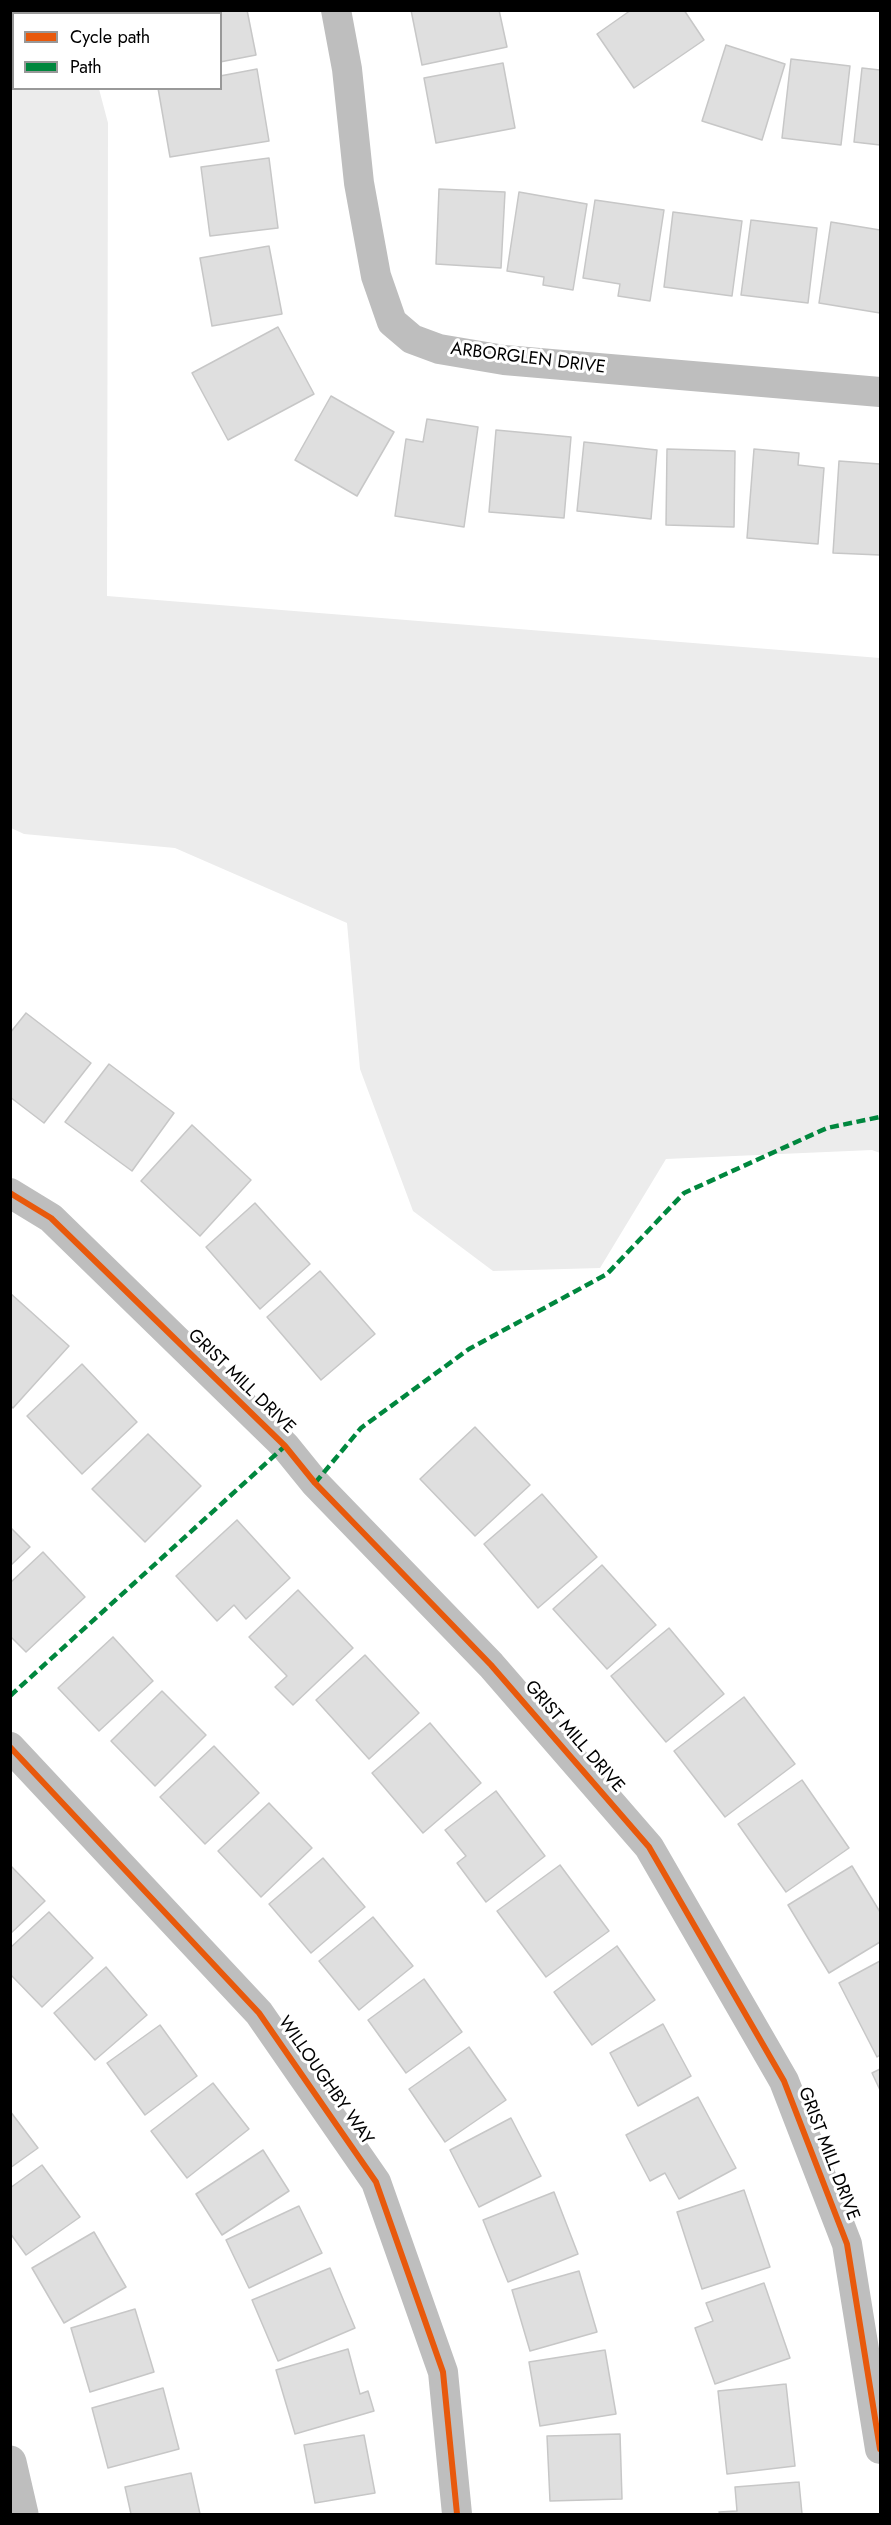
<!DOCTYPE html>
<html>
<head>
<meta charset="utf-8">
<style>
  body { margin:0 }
  #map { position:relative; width:891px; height:2525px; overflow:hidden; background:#fff; font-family:Jost,sans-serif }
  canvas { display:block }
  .frame { position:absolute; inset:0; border:12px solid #000; pointer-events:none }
  .legend { position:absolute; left:12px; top:12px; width:210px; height:78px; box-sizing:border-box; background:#fff; border:2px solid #999; margin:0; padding:8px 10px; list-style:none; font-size:18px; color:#000 }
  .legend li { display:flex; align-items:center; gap:12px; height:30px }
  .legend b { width:30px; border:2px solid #999 }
</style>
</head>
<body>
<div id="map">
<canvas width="891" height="2525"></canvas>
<div class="frame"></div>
<ul class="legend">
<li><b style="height:8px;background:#e8590c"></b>Cycle path</li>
<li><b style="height:8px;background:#00873e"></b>Path</li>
</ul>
</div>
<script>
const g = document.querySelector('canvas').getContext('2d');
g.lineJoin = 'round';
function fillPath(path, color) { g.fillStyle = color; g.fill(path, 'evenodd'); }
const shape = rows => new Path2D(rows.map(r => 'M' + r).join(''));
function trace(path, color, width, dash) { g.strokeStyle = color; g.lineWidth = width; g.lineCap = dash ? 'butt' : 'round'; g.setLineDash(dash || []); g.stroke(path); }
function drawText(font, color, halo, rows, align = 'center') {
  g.font = font + ' Jost,sans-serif'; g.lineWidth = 6; g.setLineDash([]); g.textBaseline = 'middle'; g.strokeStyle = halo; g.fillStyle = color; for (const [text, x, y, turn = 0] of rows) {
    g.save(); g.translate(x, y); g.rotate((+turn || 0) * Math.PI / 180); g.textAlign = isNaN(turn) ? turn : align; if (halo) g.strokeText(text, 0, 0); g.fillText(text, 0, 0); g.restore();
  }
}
fillPath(shape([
  [11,10,79,11,79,13,14,14,14,88,99,89,108,123,107,596,880,658,880,1153,872,1150,666,1159,600,1268,493,1271,413,1211,360,1069,347,923,175,848,24,834,11,828]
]), '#ececec');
const building = shape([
  [160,10,247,10,256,55,220,62,220,14,160,14,160,10],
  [411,10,499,10,507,47,422,65,411,10],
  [631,10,684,10,704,40,634,88,597,34,631,10],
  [726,45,785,64,762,140,702,121,726,45],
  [791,59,850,66,841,145,782,138,791,59],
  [503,63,515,128,436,143,424,78,503,63],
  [862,68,880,70,880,145,854,142,862,68],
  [257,69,269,141,170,157,158,88,220,88,220,76,257,69],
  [269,158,278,228,210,236,201,167,269,158],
  [439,189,505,192,501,268,436,264,439,189],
  [519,192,587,204,573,290,543,285,544,277,507,271,519,192],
  [595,200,664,210,650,301,618,296,620,284,583,278,595,200],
  [673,212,742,221,732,296,664,287,673,212],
  [751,220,817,228,808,303,741,295,751,220],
  [831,222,880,230,880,313,819,303,831,222],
  [269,246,282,314,212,326,200,258,269,246],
  [278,327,314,394,228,440,192,373,278,327],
  [331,396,394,432,357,496,295,460,331,396],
  [427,419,478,427,464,527,395,516,406,439,423,442,427,419],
  [496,430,571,437,564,518,489,512,496,430],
  [584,442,657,450,651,519,577,511,584,442],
  [667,449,735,451,734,527,666,525,667,449],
  [754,449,799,453,798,465,824,468,818,544,747,538,754,449],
  [839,461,880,464,880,555,833,553,839,461],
  [26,1013,91,1063,44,1123,10,1097,10,1033,26,1013],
  [109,1064,174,1113,132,1171,65,1122,109,1064],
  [192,1125,251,1180,200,1236,141,1181,192,1125],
  [255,1203,310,1264,260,1309,206,1247,255,1203],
  [320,1271,375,1334,321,1380,267,1317,320,1271],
  [10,1293,69,1346,13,1408,10,1405,10,1293],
  [82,1364,137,1422,82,1474,27,1416,82,1364],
  [475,1427,530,1485,475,1536,420,1479,475,1427],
  [148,1434,201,1486,145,1542,92,1489,148,1434],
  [542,1494,597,1557,538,1608,484,1544,542,1494],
  [237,1520,290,1578,246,1619,234,1605,217,1621,176,1576,237,1520],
  [10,1527,30,1547,10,1566,10,1527],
  [43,1552,85,1597,26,1652,10,1636,10,1583,43,1552],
  [602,1565,656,1625,607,1669,553,1609,602,1565],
  [298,1590,353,1648,293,1705,275,1687,287,1676,249,1637,298,1590],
  [669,1628,724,1694,666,1742,611,1676,669,1628],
  [113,1637,153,1681,99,1731,58,1688,113,1637],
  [365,1655,419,1713,369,1759,316,1700,365,1655],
  [162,1691,206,1735,155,1786,111,1741,162,1691],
  [744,1697,795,1764,725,1817,674,1751,744,1697],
  [430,1723,481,1783,423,1833,372,1773,430,1723],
  [214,1746,259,1793,205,1844,160,1797,214,1746],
  [802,1780,849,1848,786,1892,738,1824,802,1780],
  [496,1791,545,1856,486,1902,457,1863,466,1856,445,1830,496,1791],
  [269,1803,312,1848,261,1897,218,1851,269,1803],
  [323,1858,365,1907,311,1953,269,1904,323,1858],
  [10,1865,45,1901,10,1934,10,1865],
  [560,1865,609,1931,546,1977,497,1911,560,1865],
  [852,1866,880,1912,880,1942,829,1973,788,1905,852,1866],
  [49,1912,93,1958,42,2007,10,1974,10,1948,49,1912],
  [373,1917,413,1966,359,2010,319,1961,373,1917],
  [617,1946,655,2000,592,2045,554,1992,617,1946],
  [880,1961,880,2055,877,2057,839,1983,880,1961],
  [106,1967,147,2015,95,2060,54,2013,106,1967],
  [424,1979,462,2032,406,2073,368,2020,424,1979],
  [663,2024,691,2076,638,2106,610,2053,663,2024],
  [160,2025,197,2076,145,2115,107,2063,160,2025],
  [469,2047,506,2100,445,2142,409,2089,469,2047],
  [880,2069,880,2090,872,2073,880,2069],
  [213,2083,249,2129,187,2178,151,2131,213,2083],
  [698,2097,736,2168,679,2199,665,2173,650,2181,626,2135,698,2097],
  [10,2111,38,2148,10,2168,10,2111],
  [511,2118,541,2176,479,2207,450,2150,511,2118],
  [263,2150,289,2191,222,2235,196,2194,263,2150],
  [42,2165,80,2217,26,2255,10,2233,10,2188,42,2165],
  [744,2190,770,2267,702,2289,677,2212,744,2190],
  [554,2192,578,2254,508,2282,483,2220,554,2192],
  [299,2206,322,2253,249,2288,226,2240,299,2206],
  [94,2232,126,2287,64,2323,32,2268,94,2232],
  [330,2268,355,2328,278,2361,252,2300,330,2268],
  [579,2271,597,2332,530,2351,512,2290,579,2271],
  [764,2283,790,2358,715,2384,695,2328,713,2321,706,2303,764,2283],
  [135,2309,154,2372,90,2392,71,2328,135,2309],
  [348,2349,360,2394,368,2391,374,2411,295,2434,276,2370,348,2349],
  [605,2350,616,2414,540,2426,529,2362,605,2350],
  [786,2384,795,2466,727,2474,718,2391,786,2384],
  [163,2388,179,2449,108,2468,92,2408,163,2388],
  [620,2434,622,2499,550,2501,547,2436,620,2434],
  [364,2435,375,2493,315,2503,304,2445,364,2435],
  [191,2473,200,2514,131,2514,125,2487,191,2473],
  [799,2482,802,2514,720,2514,719,2512,737,2511,735,2487,799,2482]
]);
fillPath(building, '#dfdfdf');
trace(building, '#c7c7c7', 1.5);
trace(shape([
  [336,10,347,69,359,183,376,276,392,322,412,339,439,349,504,360,880,392],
  [10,1193,51,1218,285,1446,315,1483,491,1665,649,1847,784,2081,847,2244,880,2449],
  [10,1747,259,2013,376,2182,443,2372,457,2514]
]), '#bebebe', 30);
trace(shape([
  [10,2462,22,2514]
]), '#bebebe', 33);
trace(shape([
  [315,1483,361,1428,469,1349,607,1274,684,1193,827,1128,880,1117],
  [10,1696,285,1446]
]), '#00873e', 4.5, [9, 4.5]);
trace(shape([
  [10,1193,51,1218,285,1446,315,1483,491,1665,649,1847,784,2081,847,2244,880,2449],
  [10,1747,259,2013,376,2182,443,2372,457,2514]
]), '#e8590c', 6);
drawText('18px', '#000', '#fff', [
  ["ARBORGLEN DRIVE",528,359,7],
  ["GRIST MILL DRIVE",241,1382,44],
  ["GRIST MILL DRIVE",574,1737,49],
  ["WILLOUGHBY WAY",325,2081,55],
  ["GRIST MILL DRIVE",828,2154,69]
]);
</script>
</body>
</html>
